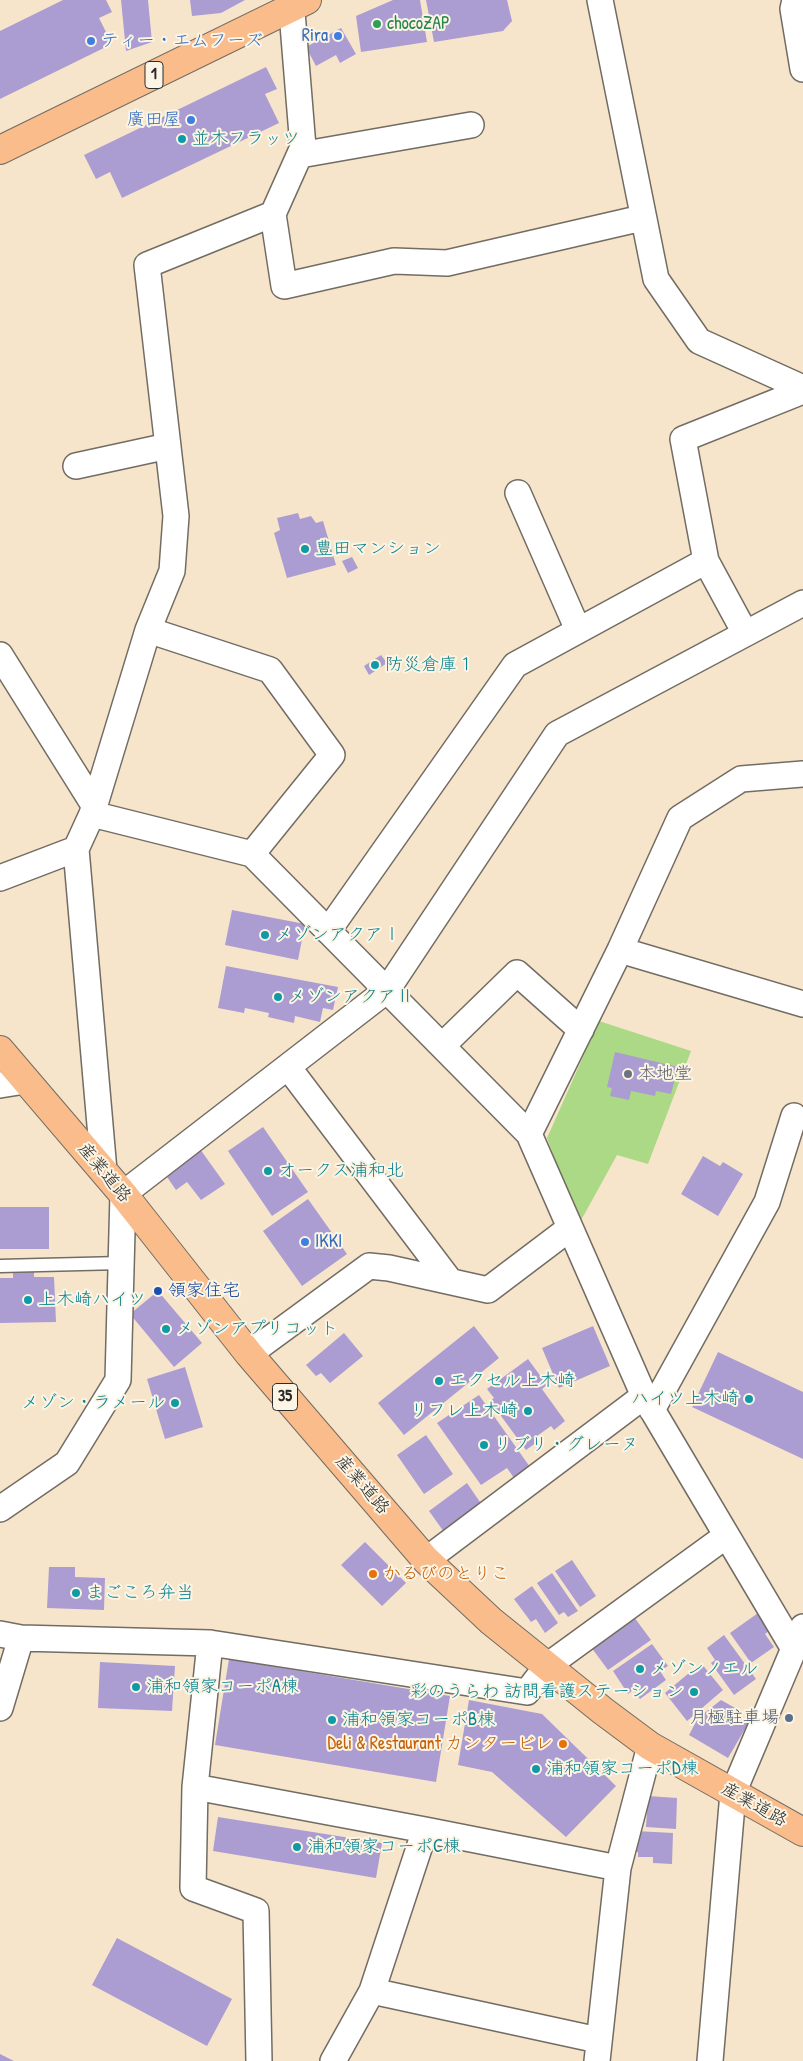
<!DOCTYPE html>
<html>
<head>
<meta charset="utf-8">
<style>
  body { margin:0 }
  canvas { display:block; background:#f6e5cb }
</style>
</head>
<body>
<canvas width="803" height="2061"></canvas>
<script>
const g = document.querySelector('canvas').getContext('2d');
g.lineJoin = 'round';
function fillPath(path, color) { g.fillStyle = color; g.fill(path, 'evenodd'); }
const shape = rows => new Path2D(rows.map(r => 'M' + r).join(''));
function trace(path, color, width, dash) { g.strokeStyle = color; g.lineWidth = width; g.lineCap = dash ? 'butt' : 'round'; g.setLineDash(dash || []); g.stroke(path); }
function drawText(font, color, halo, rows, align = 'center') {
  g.font = font + ' "Patrick Hand","Klee One",sans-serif'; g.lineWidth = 4; g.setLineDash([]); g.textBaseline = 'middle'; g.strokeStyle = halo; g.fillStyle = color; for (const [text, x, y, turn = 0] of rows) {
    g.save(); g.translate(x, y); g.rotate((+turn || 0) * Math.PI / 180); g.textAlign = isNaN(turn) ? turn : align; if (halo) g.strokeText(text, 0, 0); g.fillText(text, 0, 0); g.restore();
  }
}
fillPath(shape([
  [599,1021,691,1051,648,1164,617,1155,579,1224,547,1138]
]), '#acd985');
fillPath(shape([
  [63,0,106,0,112,12,99,18,112,44,0,99,0,31],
  [121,0,148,0,152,42,126,51],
  [190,0,245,0,221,13,192,16],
  [393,0,420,0,427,42,361,52,356,16],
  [426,0,507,0,512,21,503,31,434,42],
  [341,28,356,54,340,63,336,55,316,66,306,47],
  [266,67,277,89,265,94,279,123,122,198,110,172,96,179,84,155],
  [298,513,300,519,311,516,316,523,323,521,336,565,287,578,274,533,280,530,277,518],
  [352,557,358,568,348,573,342,561],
  [381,655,387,663,369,675,364,666],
  [232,910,305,924,298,960,225,945],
  [226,966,338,987,333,1010,323,1008,320,1022,295,1016,294,1023,268,1017,269,1013,245,1008,244,1013,218,1008],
  [615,1052,678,1067,671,1094,656,1091,655,1096,631,1091,629,1100,610,1096,612,1088,607,1087],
  [263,1127,308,1192,272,1216,228,1151],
  [200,1149,225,1184,201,1200,187,1182,176,1190,165,1174],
  [703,1156,720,1166,723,1162,743,1174,718,1216,681,1194],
  [308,1199,347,1254,302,1286,263,1231],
  [0,1207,49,1207,49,1249,0,1249],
  [34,1267,34,1277,54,1277,56,1322,0,1323,0,1278,13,1278,13,1268],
  [158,1291,202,1343,174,1367,130,1314],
  [474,1326,499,1358,404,1435,378,1403],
  [593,1326,610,1366,559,1388,542,1348],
  [344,1333,363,1356,330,1383,321,1373,316,1376,306,1365],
  [718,1352,803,1392,803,1459,692,1407],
  [528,1359,547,1385,542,1389,565,1421,554,1430,551,1426,537,1436,540,1440,526,1450,490,1401,494,1398,487,1389],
  [185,1367,203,1427,165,1439,147,1379],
  [479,1395,530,1467,514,1478,507,1468,481,1485,437,1423],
  [426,1435,453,1474,424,1494,397,1455],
  [467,1483,482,1505,444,1532,429,1511],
  [365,1542,406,1583,382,1606,341,1565],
  [572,1560,596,1596,580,1607,555,1571],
  [49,1567,75,1567,75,1577,105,1578,104,1610,47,1608],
  [552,1573,578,1611,568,1617,564,1612,559,1615,537,1583],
  [532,1586,558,1623,545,1633,536,1619,531,1622,514,1599],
  [758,1613,770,1630,765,1634,774,1647,751,1663,730,1633],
  [634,1617,651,1640,608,1670,591,1647],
  [724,1635,756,1679,734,1695,711,1663,715,1660,707,1648],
  [652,1644,668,1666,660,1671,666,1680,640,1699,633,1690,628,1694,613,1671],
  [229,1659,450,1696,436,1782,215,1745],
  [100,1662,175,1666,172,1711,98,1708],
  [701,1663,723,1690,687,1721,665,1693],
  [469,1700,542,1714,616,1786,566,1837,492,1772,458,1765],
  [721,1700,737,1709,734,1714,749,1722,728,1758,689,1735,698,1718],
  [648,1796,677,1798,676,1829,646,1827],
  [218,1817,382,1843,376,1878,213,1851],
  [636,1831,673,1833,672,1864,653,1863,653,1857,638,1857,638,1852,635,1852],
  [117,1938,232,1999,207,2046,92,1985],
  [0,2054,14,2061,0,2061]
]), '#ab9dd2');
const service = shape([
  [0,1266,121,1263]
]);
const minor = shape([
  [600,0,656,279,699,341,803,388],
  [795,0,793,9,803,69],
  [300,155,471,125],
  [273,214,284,286,394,261,447,263,642,218],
  [76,466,168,446],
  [518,493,578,630],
  [148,630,270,670,332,755,252,854],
  [745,633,706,561,683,439,803,391],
  [0,655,94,805],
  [92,814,252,854,529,1134,644,1396,794,1649],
  [0,878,76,849],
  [328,931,515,665,706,561],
  [620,950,803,1004],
  [442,1046,517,973,581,1030],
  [288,1067,450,1281],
  [0,1085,25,1081],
  [529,1134,620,950,680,818,741,779,803,774],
  [104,1171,76,849,92,814,148,630,172,571,176,516,147,265,273,214,303,147,291,0],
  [249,1354,369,1266,389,1268,488,1290,570,1228],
  [652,1410,767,1202,794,1116],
  [0,1509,67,1463,118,1380,123,1194,387,990,557,734,803,603],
  [426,1560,644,1396],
  [0,1634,21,1638,210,1643,527,1692,547,1666,726,1536],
  [210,1643,195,1787,193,1888,256,1911,259,2061],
  [0,1708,21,1638],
  [195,1787,425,1830,618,1868],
  [372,1991,598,2040],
  [333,2061,372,1991,425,1830],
  [597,2061,618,1868,650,1746],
  [710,2061,733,1793,803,1627]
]);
const primary = shape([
  [0,150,307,0],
  [0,1050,123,1194,249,1354,426,1560,491,1621,603,1711,650,1746,803,1832]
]);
trace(service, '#726c63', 15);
trace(minor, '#726c63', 28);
trace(primary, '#726c63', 30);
trace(service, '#fff', 12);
trace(minor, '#fff', 25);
trace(primary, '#f9bc8a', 28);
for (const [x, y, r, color] of [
  [377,24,5,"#2e9e5b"],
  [338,36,5,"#3f7fe0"],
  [91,41,5,"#3f7fe0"],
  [191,120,5,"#3f7fe0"],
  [182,139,5,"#0f9aa8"],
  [305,549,5,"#0f9aa8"],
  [375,665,5,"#0f9aa8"],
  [265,935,5,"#0f9aa8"],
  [278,997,5,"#0f9aa8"],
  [628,1074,5,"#6b7280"],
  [268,1171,5,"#0f9aa8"],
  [305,1242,5,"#3f7fe0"],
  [158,1291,5,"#1a4fb4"],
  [28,1300,5,"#0f9aa8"],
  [166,1329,5,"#0f9aa8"],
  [439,1381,5,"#0f9aa8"],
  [749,1399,5,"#0f9aa8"],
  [175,1403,5,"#0f9aa8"],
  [528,1411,5,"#0f9aa8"],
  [484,1445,5,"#0f9aa8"],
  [373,1574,5,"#e8710a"],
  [76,1593,5,"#0f9aa8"],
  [640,1669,5,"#0f9aa8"],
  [136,1687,5,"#0f9aa8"],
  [694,1692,5,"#0f9aa8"],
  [789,1718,5,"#5c6f8a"],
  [332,1720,5,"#0f9aa8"],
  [563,1744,5,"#e8710a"],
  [536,1769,5,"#0f9aa8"],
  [297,1847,5,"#0f9aa8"]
]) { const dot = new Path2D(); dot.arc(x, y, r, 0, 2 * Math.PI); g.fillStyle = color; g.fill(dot); trace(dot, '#fcf5e5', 2); }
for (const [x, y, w] of [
  [154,75,18],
  [285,1397,25]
]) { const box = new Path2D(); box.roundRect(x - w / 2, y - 13.5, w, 27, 4); g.fillStyle = '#fcf5e5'; g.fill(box); trace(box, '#2b2b2b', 1); }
drawText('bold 16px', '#2b2b2b', null, [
  ["1",154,75],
  ["35",285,1397]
]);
drawText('18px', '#27864d', '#fcf5e5', [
  ["chocoZAP",387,24]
], 'left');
drawText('18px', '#366cbe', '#fcf5e5', [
  ["Rira",328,36],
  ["ティー・エムフーズ",101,41,"left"],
  ["廣田屋",181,120],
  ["IKKI",315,1242,"left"]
], 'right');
drawText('18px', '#0d838f', '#fcf5e5', [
  ["並木フラッツ",192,139],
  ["豊田マンション",315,549],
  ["防災倉庫１",385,665],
  ["メゾンアクアⅠ",275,935],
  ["メゾンアクアⅡ",288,997],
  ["オークス浦和北",278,1171],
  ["上木崎ハイツ",38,1300],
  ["メゾンアプリコット",176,1329],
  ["エクセル上木崎",449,1381],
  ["ハイツ上木崎",739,1399,"right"],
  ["メゾン・ラメール",165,1403,"right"],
  ["リフレ上木崎",518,1411,"right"],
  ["リブリ・グレーヌ",494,1445],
  ["まごころ弁当",86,1593],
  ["メゾンノエル",650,1669],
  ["浦和領家コーポA棟",146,1687],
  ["彩のうらわ 訪問看護ステーション",684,1692,"right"],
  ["浦和領家コーポB棟",342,1720],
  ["浦和領家コーポD棟",546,1769],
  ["浦和領家コーポC棟",307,1847]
], 'left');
drawText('18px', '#5b616d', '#fcf5e5', [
  ["本地堂",638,1074]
], 'left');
drawText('18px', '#2b2b2b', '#fcf5e5', [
  ["産業道路",104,1173,50],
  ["産業道路",362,1485,49],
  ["産業道路",754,1805,29]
]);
drawText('18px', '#164399', '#fcf5e5', [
  ["領家住宅",168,1291]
], 'left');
drawText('18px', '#c56008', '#fcf5e5', [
  ["かるびのとりこ",383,1574],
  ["Deli & Restaurant カンタービレ",553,1744,"right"]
], 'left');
drawText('18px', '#4e5e75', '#fcf5e5', [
  ["月極駐車場",779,1718]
], 'right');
</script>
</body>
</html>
